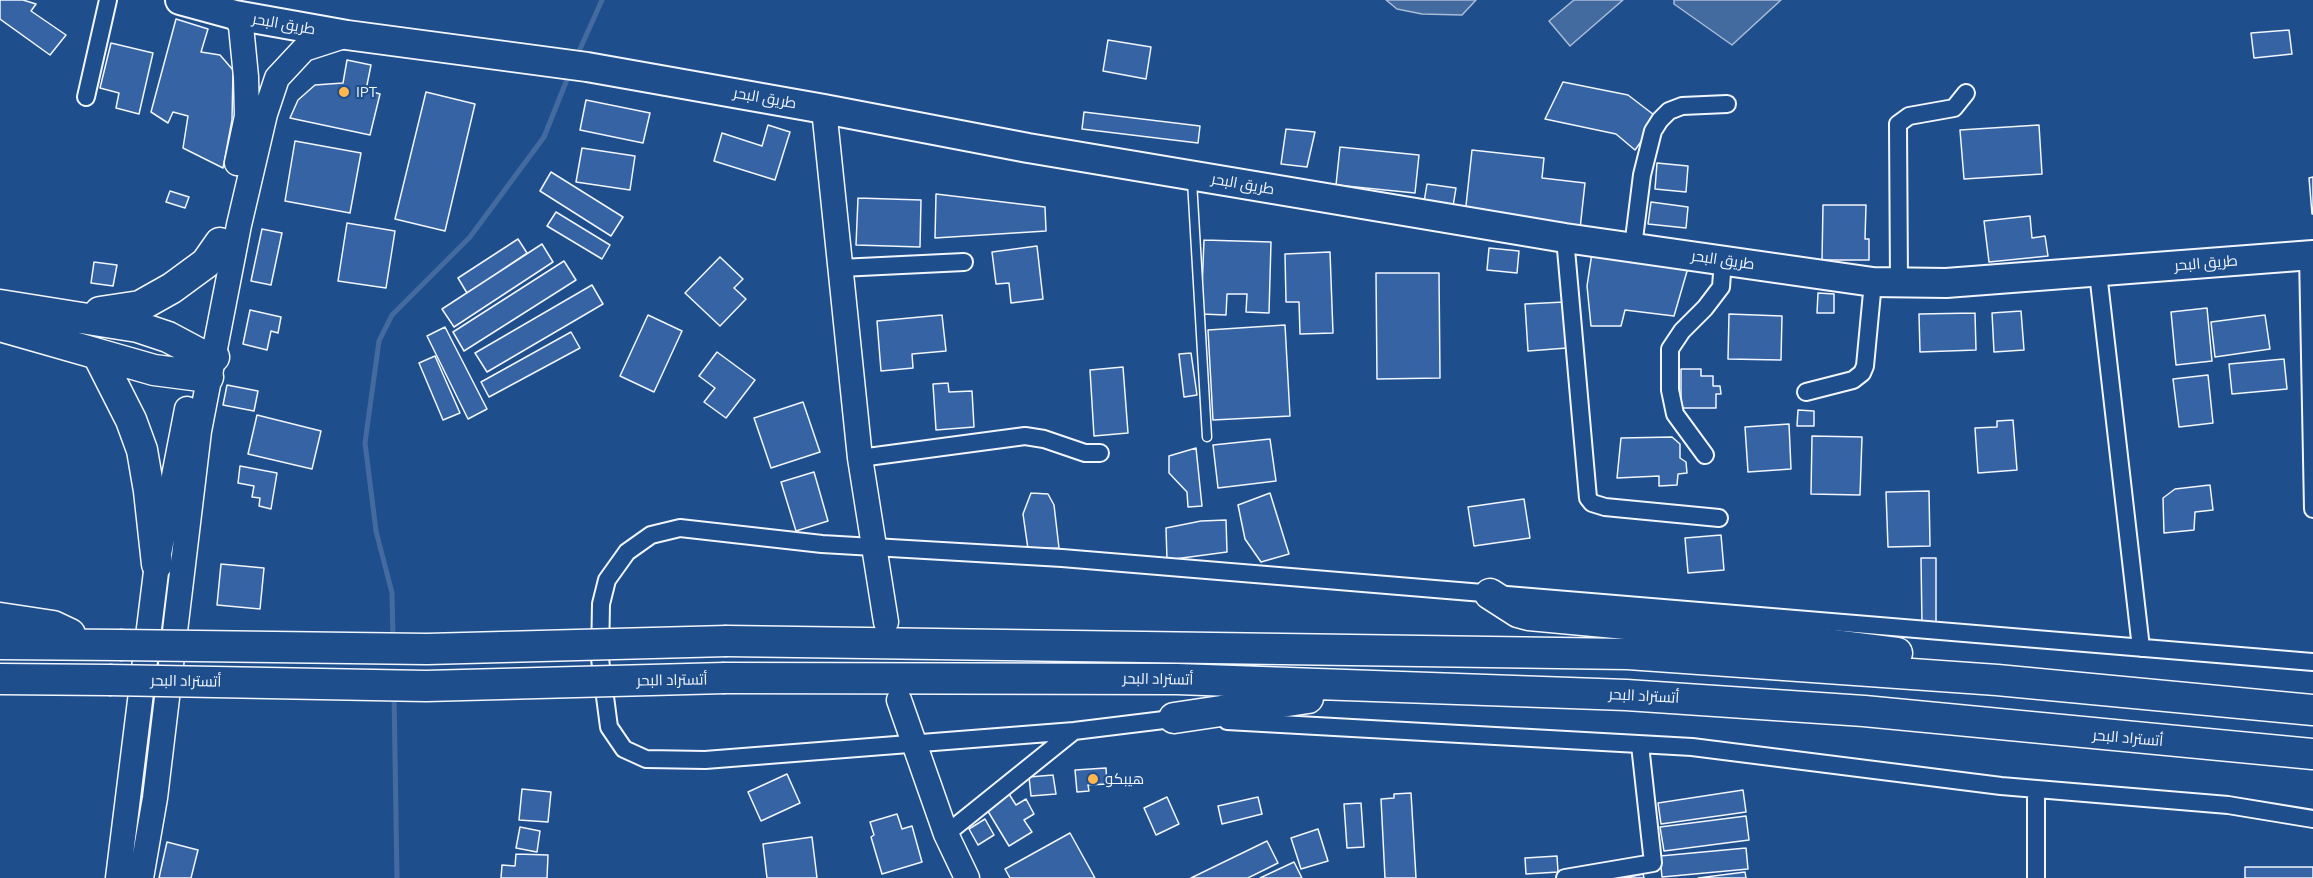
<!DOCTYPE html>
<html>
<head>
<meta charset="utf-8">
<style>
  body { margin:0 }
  canvas { display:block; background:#1f4e8c }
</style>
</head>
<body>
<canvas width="2313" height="878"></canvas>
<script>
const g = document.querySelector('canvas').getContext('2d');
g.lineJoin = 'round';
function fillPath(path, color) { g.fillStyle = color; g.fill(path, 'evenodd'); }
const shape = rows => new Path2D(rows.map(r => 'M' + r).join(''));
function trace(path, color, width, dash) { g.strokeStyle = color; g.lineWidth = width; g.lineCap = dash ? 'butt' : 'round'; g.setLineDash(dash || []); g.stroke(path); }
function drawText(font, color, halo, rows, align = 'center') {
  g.font = font + ' Ubuntu,Cairo,sans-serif'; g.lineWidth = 4.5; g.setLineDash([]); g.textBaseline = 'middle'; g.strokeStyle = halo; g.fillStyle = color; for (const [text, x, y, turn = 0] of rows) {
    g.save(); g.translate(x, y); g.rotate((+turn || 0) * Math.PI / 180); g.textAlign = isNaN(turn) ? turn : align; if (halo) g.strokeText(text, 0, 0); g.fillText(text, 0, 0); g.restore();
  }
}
const water = shape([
  [1386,0,1476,0,1462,15,1422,14,1397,9,1386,0],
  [1574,0,1623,0,1570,46,1549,21,1574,0],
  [1674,0,1781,0,1732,45,1674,4,1674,0]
]);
fillPath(water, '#446ba0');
trace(water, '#a8bbd7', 1.5);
trace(shape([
  [576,58,602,0],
  [393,639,392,593,376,531,365,443,379,341,392,315,470,237,544,137,570,72],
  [394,694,397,878]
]), '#446ba0', 5);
const building = shape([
  [0,0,23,0,36,4,31,11,66,35,50,55,0,19,0,0],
  [176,19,208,29,201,52,220,55,233,70,232,120,223,168,183,148,188,116,173,112,168,123,151,112,176,19],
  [2289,30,2292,54,2254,58,2251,33,2289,30],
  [1108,40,1151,47,1146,79,1103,71,1108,40],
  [111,43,153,53,139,114,116,108,119,93,100,88,111,43],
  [347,60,371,65,366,90,380,94,370,135,290,118,298,100,315,85,343,83,347,60],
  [1563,82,1628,95,1658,118,1635,150,1616,134,1545,119,1563,82],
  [426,92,475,104,445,231,395,219,426,92],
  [586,100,650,113,643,143,580,130,586,100],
  [1084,112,1200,126,1198,143,1082,129,1084,112],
  [768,125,790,132,775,180,714,161,722,133,762,146,768,125],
  [2039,125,2042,174,1964,179,1960,130,2039,125],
  [1286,129,1315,132,1307,167,1281,164,1286,129],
  [295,141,361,153,350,213,285,201,295,141],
  [1340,147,1419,155,1415,193,1336,185,1340,147],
  [582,148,635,156,630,190,576,182,582,148],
  [1472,150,1544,158,1542,178,1585,183,1580,229,1465,215,1472,150],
  [1657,163,1688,166,1686,192,1655,189,1657,163],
  [551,172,623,217,611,236,540,191,551,172],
  [2313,177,2313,214,2312,214,2309,178,2313,177],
  [1427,184,1456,188,1452,212,1423,208,1427,184],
  [170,191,189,197,185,208,166,202,170,191],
  [936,194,1045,207,1046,231,935,238,936,194],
  [858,198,921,200,920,247,856,245,858,198],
  [1651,202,1688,207,1686,228,1648,224,1651,202],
  [1823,205,1866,205,1865,239,1869,239,1869,260,1822,260,1823,205],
  [556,212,610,245,602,259,547,226,556,212],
  [2030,216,2032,238,2045,236,2048,256,1989,262,1984,221,2030,216],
  [347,223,395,231,386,288,338,281,347,223],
  [262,229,282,233,271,285,251,281,262,229],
  [518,239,527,253,467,293,458,278,518,239],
  [1204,240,1271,242,1269,313,1246,312,1247,294,1227,294,1226,315,1201,314,1204,240],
  [542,244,553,262,454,327,442,309,542,244],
  [1037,246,1043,299,1011,303,1009,283,996,284,992,252,1037,246],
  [1489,248,1519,251,1517,273,1487,270,1489,248],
  [1330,252,1333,333,1300,334,1299,302,1286,302,1285,254,1330,252],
  [1592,253,1690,261,1674,316,1625,310,1621,326,1591,326,1587,286,1592,253],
  [720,257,743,279,734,288,746,299,720,326,685,293,720,257],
  [564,261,576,280,464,351,453,332,564,261],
  [94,262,117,265,113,286,91,283,94,262],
  [1376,273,1439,273,1440,378,1377,379,1376,273],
  [592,285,603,304,487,372,475,353,592,285],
  [1818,293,1834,294,1834,313,1817,313,1818,293],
  [1564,302,1567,348,1528,351,1525,304,1564,302],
  [2207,308,2212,361,2176,365,2171,312,2207,308],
  [250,310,281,317,278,333,271,331,267,350,243,344,250,310],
  [2021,311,2024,350,1994,352,1992,313,2021,311],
  [1975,313,1976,350,1920,352,1919,314,1975,313],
  [1729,314,1782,316,1781,360,1728,359,1729,314],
  [648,315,682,331,654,392,620,376,648,315],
  [942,315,946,351,912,354,913,368,881,371,877,321,942,315],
  [2265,315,2270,349,2215,357,2211,322,2265,315],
  [1285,325,1290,416,1213,420,1208,330,1285,325],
  [445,327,487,409,468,419,427,336,445,327],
  [571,332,580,348,489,397,481,382,571,332],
  [717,352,755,380,726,418,704,402,715,388,699,376,717,352],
  [1191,353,1197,395,1184,397,1179,354,1191,353],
  [435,356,460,413,443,420,419,363,435,356],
  [2284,359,2287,389,2232,394,2229,364,2284,359],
  [1123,367,1128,433,1094,436,1090,370,1123,367],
  [1681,369,1701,369,1701,376,1713,376,1713,386,1720,386,1721,394,1716,394,1716,408,1681,408,1681,369],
  [2208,375,2213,423,2179,427,2173,379,2208,375],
  [948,383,949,392,972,391,974,427,936,430,933,384,948,383],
  [227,385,258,391,254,411,223,405,227,385],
  [803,402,820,452,771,468,754,418,803,402],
  [1798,410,1814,411,1814,426,1797,426,1798,410],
  [257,415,321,431,312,469,248,454,257,415],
  [2013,420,2017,470,1978,473,1975,428,1997,427,1997,421,2013,420],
  [1789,424,1791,469,1748,472,1745,427,1789,424],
  [1812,436,1862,437,1860,495,1811,494,1812,436],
  [1672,437,1680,444,1680,458,1686,462,1687,473,1678,474,1677,485,1659,486,1659,476,1617,478,1621,438,1672,437],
  [1270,439,1276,481,1218,488,1213,445,1270,439],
  [1196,448,1202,506,1188,507,1187,492,1169,473,1169,456,1196,448],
  [240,466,277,473,271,509,259,506,260,498,252,497,254,486,238,483,240,466],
  [814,472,828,521,796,531,781,482,814,472],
  [2210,485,2213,510,2195,512,2194,530,2164,533,2163,498,2175,489,2210,485],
  [1929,491,1930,546,1888,547,1886,492,1929,491],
  [1031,493,1048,494,1054,505,1059,548,1028,549,1023,514,1031,493],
  [1270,493,1289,554,1261,562,1245,539,1238,505,1270,493],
  [1524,499,1530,538,1474,546,1468,507,1524,499],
  [1226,520,1227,552,1167,560,1166,528,1201,521,1226,520],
  [1721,535,1724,570,1688,573,1685,538,1721,535],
  [1921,558,1936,558,1936,625,1922,625,1921,558],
  [221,564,264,568,260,609,217,605,221,564],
  [1106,768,1107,784,1088,785,1089,791,1077,792,1075,770,1106,768],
  [787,774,800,803,761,821,748,792,787,774],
  [1053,775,1056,794,1031,796,1029,777,1053,775],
  [522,789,551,792,548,822,519,820,522,789],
  [1743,790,1746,812,1661,824,1658,803,1743,790],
  [1411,793,1416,878,1385,878,1381,799,1394,798,1394,794,1411,793],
  [1009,794,1016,805,1026,799,1034,814,1024,820,1032,832,1009,846,986,808,1009,794],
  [1167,797,1179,824,1156,835,1144,808,1167,797],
  [1258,797,1262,814,1222,824,1218,806,1258,797],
  [1361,803,1364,847,1347,848,1344,804,1361,803],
  [897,814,902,829,912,826,922,862,882,874,871,837,874,835,870,822,897,814],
  [1746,816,1749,840,1664,851,1660,827,1746,816],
  [985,819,994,835,978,845,969,829,985,819],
  [520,827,540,831,537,852,516,848,520,827],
  [1318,829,1328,861,1301,869,1291,838,1318,829],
  [1070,833,1095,878,1010,878,1005,869,1070,833],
  [812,837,817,878,767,878,763,844,812,837],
  [1267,841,1278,863,1248,878,1191,878,1267,841],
  [167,842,198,850,191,878,159,878,167,842],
  [1746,848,1748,869,1662,877,1660,856,1746,848],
  [516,854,548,855,547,878,501,878,502,865,515,866,516,854],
  [1557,856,1558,872,1526,874,1525,858,1557,856],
  [1294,862,1302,878,1260,878,1294,862],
  [2245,867,2313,867,2313,878,2245,878,2245,867],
  [1745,872,1746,878,1698,878,1745,872],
  [1643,874,1644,878,1624,878,1643,874]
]);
fillPath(building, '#3563a3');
trace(building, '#f2f6ff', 1.5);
const service = shape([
  [1192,181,1207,437]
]);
const minor = shape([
  [86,97,108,0],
  [1565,238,1588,498,1592,503,1605,507,1719,518],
  [1633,247,1642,175,1653,131,1660,120,1669,111,1682,106,1727,104],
  [2308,255,2313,509],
  [840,268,964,262],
  [2098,273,2141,648],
  [1899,283,1898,124,1909,116,1954,108,1966,93],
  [1806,392,1853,380,1862,373,1865,366,1873,282],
  [1705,455,1675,414,1670,390,1670,349,1682,331,1705,308,1721,287,1723,260],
  [860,458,1025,436,1044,439,1085,453,1100,453],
  [1180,718,1074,731,705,760,646,759,624,749,609,727,600,659,601,604,607,580,627,552,651,535,680,528,822,544,1062,558,2313,662],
  [1227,721,1692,747,2001,786,2228,805,2313,819],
  [2036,789,2036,878],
  [946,834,1074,731],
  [1565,878,1653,863,1640,745]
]);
const secondary = shape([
  [235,15,241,26,246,77,247,116,237,163],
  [824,109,860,458,886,622],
  [899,700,946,834,967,878],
  [118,878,157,564,187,409],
  [141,878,155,798,199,431,239,225,265,114,277,78,304,49,347,35]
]);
const trunk = shape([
  [180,0,235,15,347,35,587,67,824,109,1028,148,1565,238,1873,282,1946,283,2313,255]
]);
const motorway = shape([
  [0,305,138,327,168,337,198,353,214,357],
  [100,312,140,306,172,288,206,263,220,243],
  [0,326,154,370,208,377],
  [98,355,131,420,142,450,149,491,157,564],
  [1490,594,1518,612,1529,615,1777,638,1897,653],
  [0,618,53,626,70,634],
  [727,641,1628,654,1997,680,2313,710],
  [0,644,120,645],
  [725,678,1177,679,1626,695,1864,711,2313,754],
  [0,679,109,680],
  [1174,718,1308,698]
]);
trace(service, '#f2f6ff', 11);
trace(minor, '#f2f6ff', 20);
trace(secondary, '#f2f6ff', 27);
trace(trunk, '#f2f6ff', 32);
trace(motorway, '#f2f6ff', 33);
trace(service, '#1f4e8c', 8);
trace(minor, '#1f4e8c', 16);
trace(secondary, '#1f4e8c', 24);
trace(trunk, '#1f4e8c', 28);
trace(motorway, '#1f4e8c', 30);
const motorwayBridge = shape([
  [120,645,427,649,727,641],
  [109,680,426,686,725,678]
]);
trace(motorwayBridge, '#f2f6ff', 33, []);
trace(motorwayBridge, '#1f4e8c', 30);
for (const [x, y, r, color] of [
  [344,92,6,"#ffb74d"],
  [1093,779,6,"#ffb74d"]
]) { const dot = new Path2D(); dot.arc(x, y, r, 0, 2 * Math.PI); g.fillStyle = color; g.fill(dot); trace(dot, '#1f4e8c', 2); }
drawText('15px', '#f2f6ff', '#1f4e8c', [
  ["طريق البحر",284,24,10],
  ["طريق البحر",765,98,10],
  ["طريق البحر",1243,184,10],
  ["طريق البحر",1723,260,8],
  ["طريق البحر",2206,263,-5],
  ["أتستراد البحر",1158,679,1],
  ["أتستراد البحر",672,680,-1],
  ["أتستراد البحر",186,681,1],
  ["أتستراد البحر",1644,696,3],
  ["أتستراد البحر",2128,738,5]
]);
drawText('15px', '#f2f6ff', '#1f4e8c', [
  ["IPT",356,92],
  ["هيبكو",1105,779]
], 'left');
</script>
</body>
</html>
